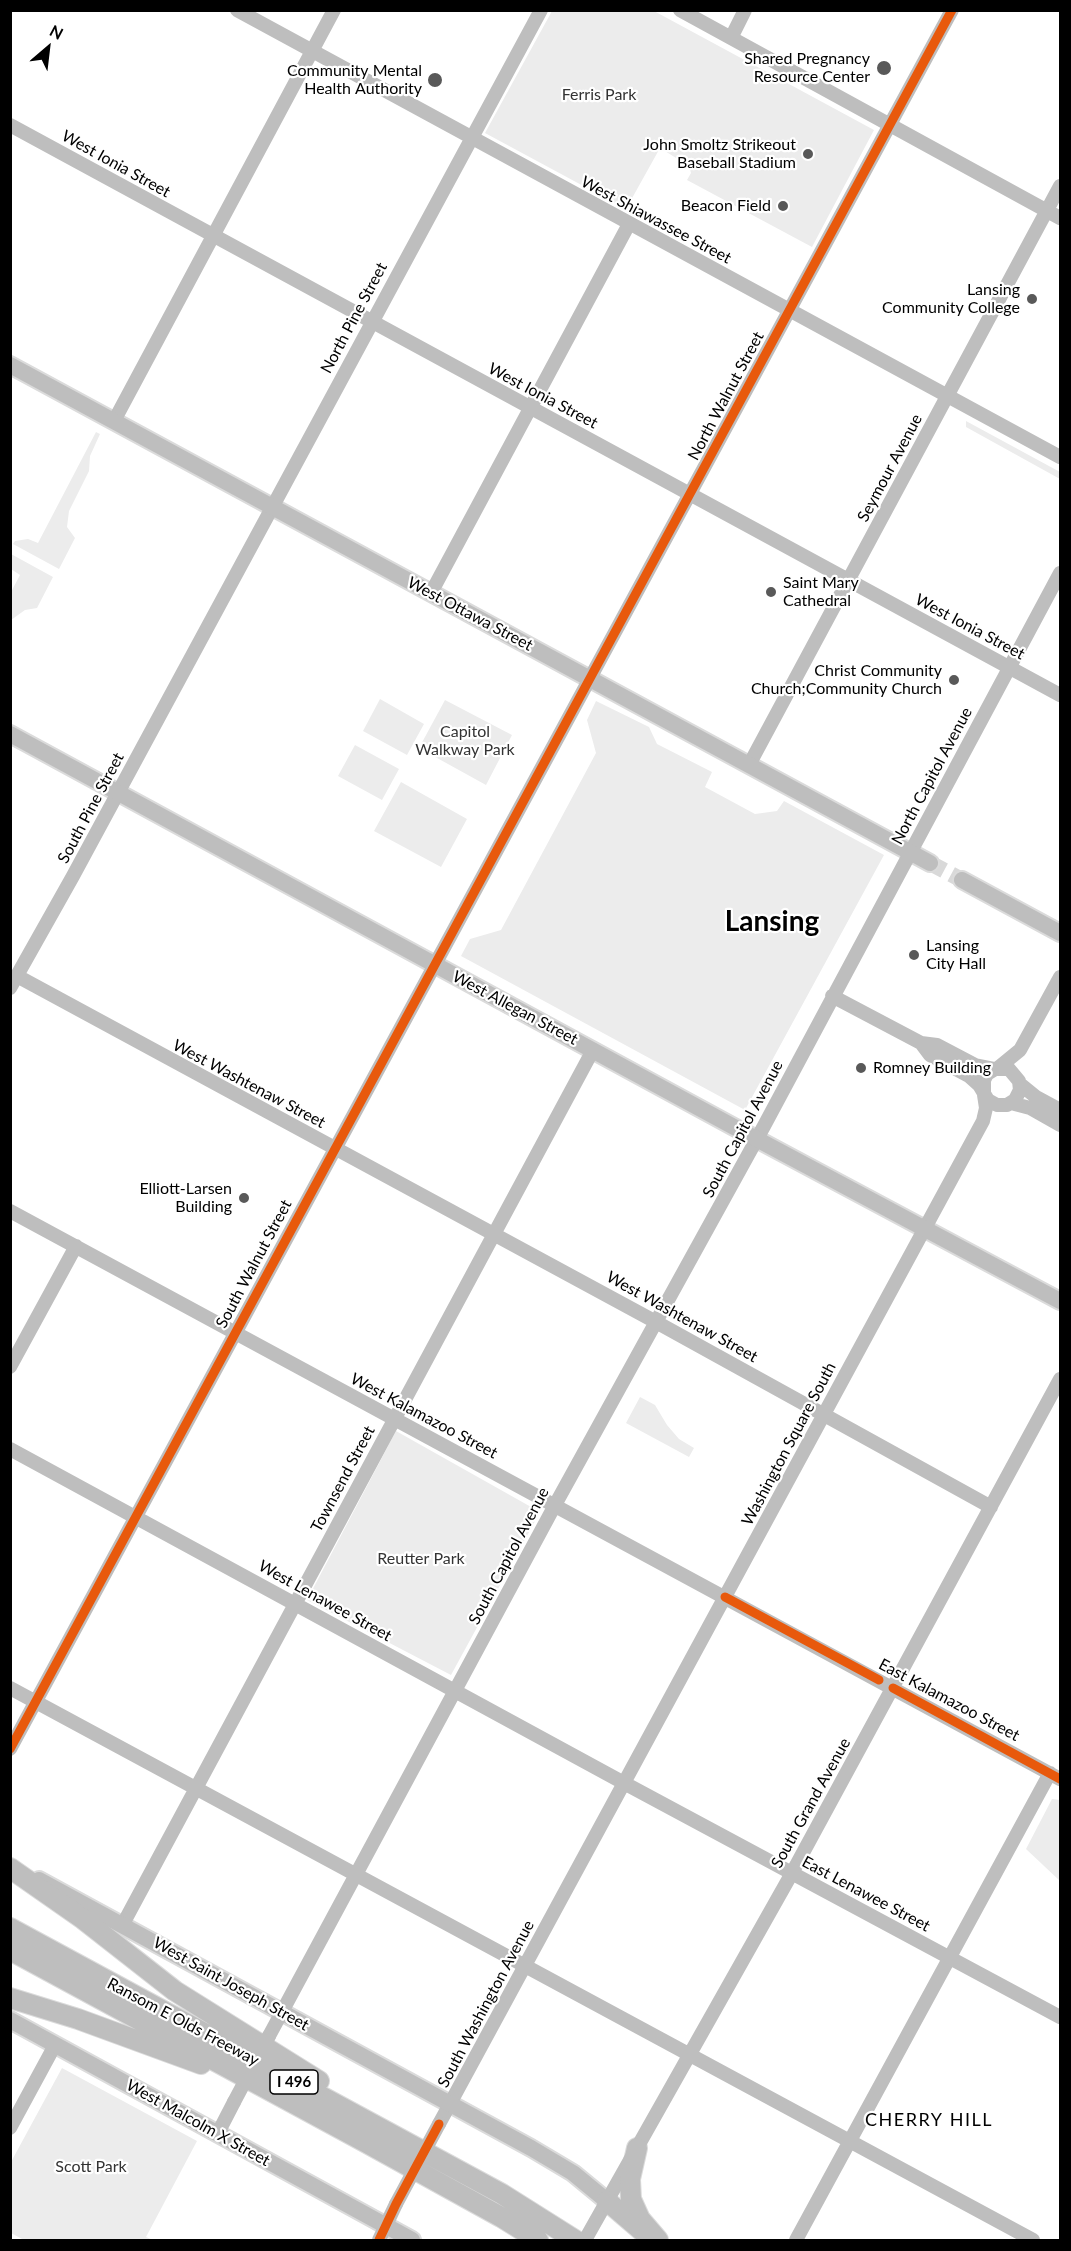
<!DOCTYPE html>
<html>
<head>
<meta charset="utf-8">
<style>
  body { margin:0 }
  #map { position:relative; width:1071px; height:2251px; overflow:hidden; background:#fff; font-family:Lato,sans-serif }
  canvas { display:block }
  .frame { position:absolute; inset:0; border:12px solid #000; pointer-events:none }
  .north { position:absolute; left:18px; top:18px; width:60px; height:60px; -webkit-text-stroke:4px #fff; paint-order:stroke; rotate:28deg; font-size:16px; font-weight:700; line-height:24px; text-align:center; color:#000 }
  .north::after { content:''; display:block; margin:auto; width:21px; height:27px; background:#000; clip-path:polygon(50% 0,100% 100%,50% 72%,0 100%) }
</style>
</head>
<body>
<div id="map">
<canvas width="1071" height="2251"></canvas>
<div class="frame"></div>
<div class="north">N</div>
</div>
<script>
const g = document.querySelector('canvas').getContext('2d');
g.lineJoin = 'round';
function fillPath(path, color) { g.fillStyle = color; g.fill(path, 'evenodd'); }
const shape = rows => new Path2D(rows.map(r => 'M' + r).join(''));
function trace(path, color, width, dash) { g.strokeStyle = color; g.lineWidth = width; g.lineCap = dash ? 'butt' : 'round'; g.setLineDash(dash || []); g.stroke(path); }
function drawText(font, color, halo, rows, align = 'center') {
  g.font = font + ' Lato,sans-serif'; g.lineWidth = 4.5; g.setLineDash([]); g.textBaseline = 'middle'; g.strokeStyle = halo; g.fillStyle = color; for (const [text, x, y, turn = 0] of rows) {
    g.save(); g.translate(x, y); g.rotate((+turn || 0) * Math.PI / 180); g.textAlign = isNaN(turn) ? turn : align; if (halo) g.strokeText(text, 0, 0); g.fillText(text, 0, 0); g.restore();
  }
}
fillPath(shape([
  [552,11,654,11,874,130,812,247,687,180,691,173,689,166,660,148,626,209,485,133],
  [966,421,1060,472,1060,479,966,427],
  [96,432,100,434,90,456,89,471,69,511,67,527,75,538,59,569,13,544,15,541,28,539,38,543],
  [11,554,53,577,37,608,25,610,11,620,11,592,20,575,11,569],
  [380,699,424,724,407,755,363,731],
  [445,700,512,735,486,785,419,748],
  [596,701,649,727,657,744,712,772,705,787,755,814,777,811,784,801,884,855,745,1110,461,956,470,939,501,930,596,753,587,720],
  [355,745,399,769,382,800,338,776],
  [401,782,467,819,441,867,374,831],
  [640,1397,655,1405,667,1425,679,1439,694,1448,689,1457,626,1423],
  [396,1431,540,1512,451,1675,307,1600],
  [1052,1799,1060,1800,1060,1881,1026,1849],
  [62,2068,197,2141,146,2237,153,2240,24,2240,11,2233,11,2162]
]), '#ececec');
trace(shape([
  [930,863,962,880]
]), '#d9d9d9', 16, [16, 8]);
const major = shape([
  [10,365,930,863],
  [10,734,734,1127,1060,1301],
  [962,880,1060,933],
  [39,1880,531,2148,573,2173,607,2201],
  [10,2020,412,2240]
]);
const highway = shape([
  [10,1868,83,1919,175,1991,319,2081],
  [10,1928,502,2194,575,2240],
  [10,1950,365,2142,501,2217,538,2240],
  [10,1998,78,2019,201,2064],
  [637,2148,630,2179,631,2199,640,2219,658,2240],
  [607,2201,642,2231]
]);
trace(major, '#dbdbdb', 20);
trace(highway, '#dbdbdb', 22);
trace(shape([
  [237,10,1060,457],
  [680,10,1060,218],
  [731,38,745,10],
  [10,125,1060,695],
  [114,421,334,10],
  [431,593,629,224],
  [749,765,1060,186],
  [17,976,656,1322,991,1507],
  [10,988,73,876,541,10],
  [832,996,921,1043,937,1045,975,1065,995,1069],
  [921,1043,930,1055,969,1076,979,1085,988,1100,997,1105,1007,1105,1015,1100,1020,1090,1019,1081,1009,1069,995,1069,987,1074,984,1080,984,1093],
  [998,1068,1020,1050,1060,977],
  [1020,1084,1036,1097,1060,1110],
  [1011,1103,1030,1108,1060,1125],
  [10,1211,1060,1779],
  [10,1367,76,1246],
  [10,1449,624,1783,1060,2017],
  [10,1688,1033,2240],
  [10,1749,952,10],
  [123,1924,593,1050],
  [269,2036,555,1505,764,1126,1060,573],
  [439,2124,983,1121,986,1108,984,1095],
  [10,2128,55,2045],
  [218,2133,234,2102],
  [379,2240,396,2204],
  [585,2240,792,1873,1060,1379],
  [796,2240,1050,1773]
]), '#bebebe', 14);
trace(major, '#bebebe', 16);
trace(highway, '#bebebe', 20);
trace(shape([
  [234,2102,269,2036],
  [396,2204,439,2124]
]), '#bebebe', 14);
trace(shape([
  [725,1597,879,1680],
  [893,1688,1060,1779],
  [10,1749,952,10],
  [379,2240,396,2204,439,2124]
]), '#e8590c', 9);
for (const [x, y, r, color] of [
  [884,68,8,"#595959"],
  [435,80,8,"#595959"],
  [808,154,6,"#595959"],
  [783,206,6,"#595959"],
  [1032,299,6,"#595959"],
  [771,592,6,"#595959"],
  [954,680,6,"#595959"],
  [914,955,6,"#595959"],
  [861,1068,6,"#595959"],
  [244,1198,6,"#595959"]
]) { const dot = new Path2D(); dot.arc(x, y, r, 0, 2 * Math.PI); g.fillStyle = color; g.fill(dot); trace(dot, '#fff', 2); }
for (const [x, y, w] of [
  [294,2082,48]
]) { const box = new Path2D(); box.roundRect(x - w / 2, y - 12, w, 24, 4.5); g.fillStyle = '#fff'; g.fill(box); trace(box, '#000', 1.5); }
drawText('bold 15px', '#000', null, [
  ["I 496",294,2082]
]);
drawText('16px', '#000', '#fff', [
  ["Shared Pregnancy",870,59],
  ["Resource Center",870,77],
  ["Community Mental",422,71],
  ["Health Authority",422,89],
  ["John Smoltz Strikeout",796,145],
  ["Baseball Stadium",796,163],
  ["Beacon Field",771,206],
  ["Lansing",1020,290],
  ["Community College",1020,308],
  ["Saint Mary",783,583,"left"],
  ["Cathedral",783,601,"left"],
  ["Christ Community",942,671],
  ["Church;Community Church",942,689],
  ["Lansing",926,946,"left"],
  ["City Hall",926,964,"left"],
  ["Romney Building",873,1068,"left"],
  ["Elliott-Larsen",232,1189],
  ["Building",232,1207]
], 'right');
drawText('16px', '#333', '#fff', [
  ["Ferris Park",599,95],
  ["Capitol",465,732],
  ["Walkway Park",465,750],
  ["Reutter Park",421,1559],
  ["Scott Park",91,2167]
]);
drawText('16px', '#000', '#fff', [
  ["West Ionia Street",116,164,29],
  ["West Shiawassee Street",656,220,28],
  ["North Pine Street",354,318,-62],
  ["West Ionia Street",543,396,28],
  ["North Walnut Street",726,396,-62],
  ["Seymour Avenue",890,468,-62],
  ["West Ottawa Street",470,614,28],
  ["West Ionia Street",970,627,28],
  ["North Capitol Avenue",932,776,-62],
  ["South Pine Street",91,808,-62],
  ["West Allegan Street",515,1008,28],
  ["West Washtenaw Street",249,1084,28],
  ["South Capitol Avenue",743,1129,-62],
  ["South Walnut Street",254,1264,-62],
  ["West Washtenaw Street",682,1317,29],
  ["West Kalamazoo Street",424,1416,28],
  ["Washington Square South",789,1444,-62],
  ["Townsend Street",343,1479,-62],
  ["South Capitol Avenue",509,1556,-62],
  ["West Lenawee Street",325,1601,29],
  ["East Kalamazoo Street",949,1700,28],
  ["South Grand Avenue",811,1803,-61],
  ["East Lenawee Street",866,1894,28],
  ["West Saint Joseph Street",231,1984,29],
  ["South Washington Avenue",486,2004,-62],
  ["Ransom E Olds Freeway",183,2022,28],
  ["West Malcolm X Street",198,2123,29]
]);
g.letterSpacing = '1.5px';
drawText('18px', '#000', '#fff', [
  ["CHERRY HILL",929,2120]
]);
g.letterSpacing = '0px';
drawText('bold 28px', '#000', '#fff', [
  ["Lansing",772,922]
]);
</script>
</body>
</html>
